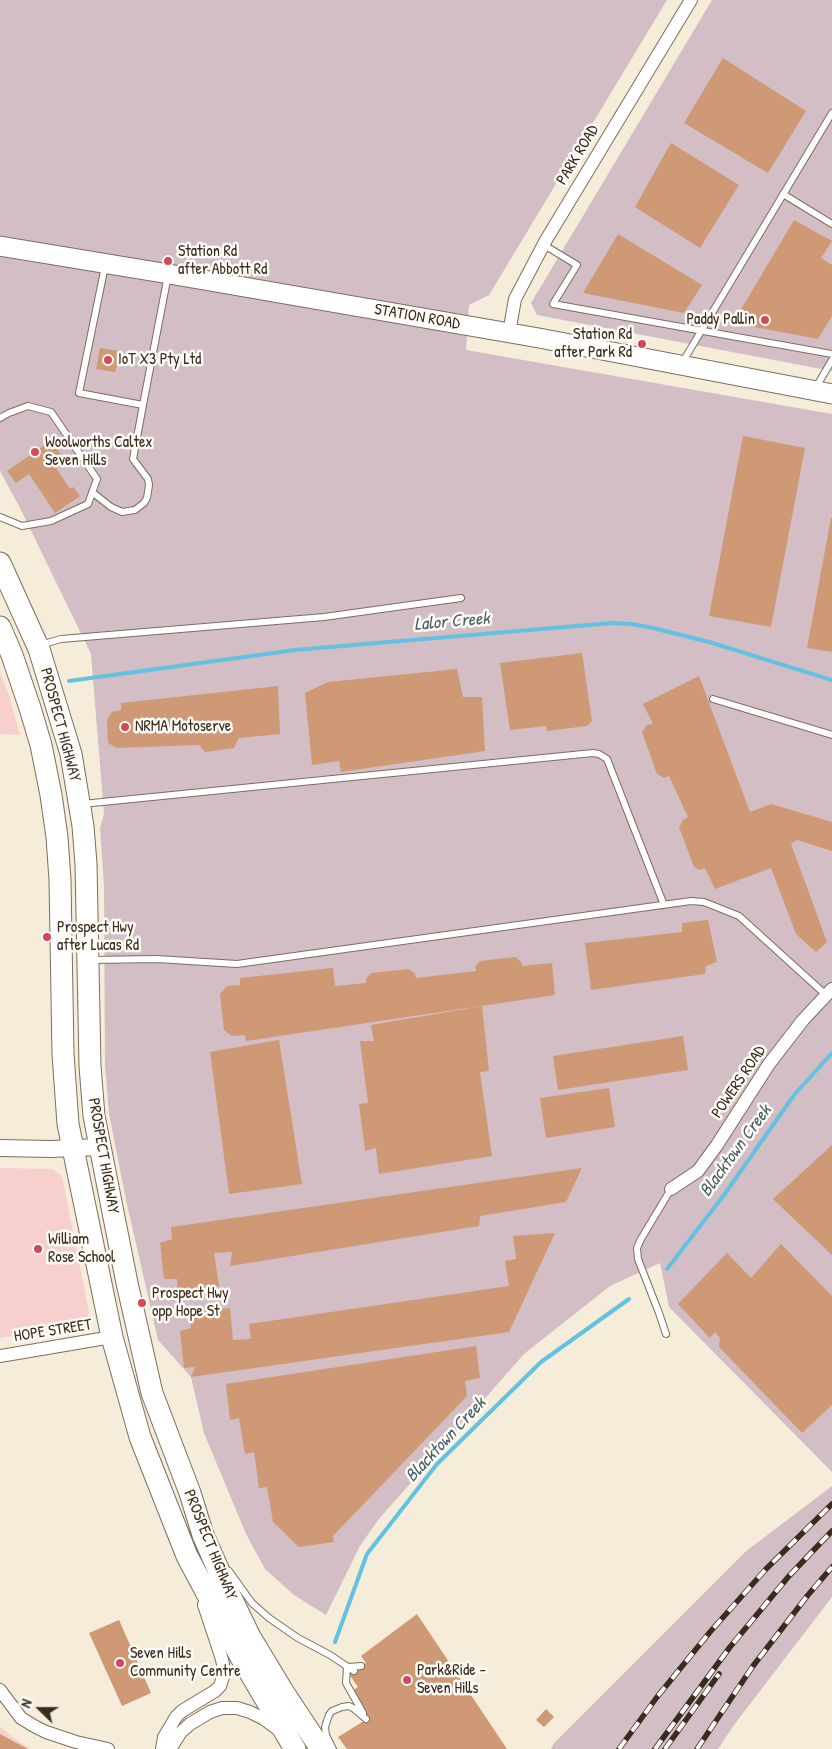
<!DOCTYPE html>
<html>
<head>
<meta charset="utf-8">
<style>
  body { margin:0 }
  #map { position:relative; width:832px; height:1749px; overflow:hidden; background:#f5edd9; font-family:"Patrick Hand",sans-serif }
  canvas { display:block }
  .north { position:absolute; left:15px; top:1684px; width:50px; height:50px; -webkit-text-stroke:4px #fdfcf7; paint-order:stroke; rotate:292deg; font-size:14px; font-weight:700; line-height:20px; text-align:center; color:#3b2a1e }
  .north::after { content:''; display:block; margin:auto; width:18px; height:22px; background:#3b2a1e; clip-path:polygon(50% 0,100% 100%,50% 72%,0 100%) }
</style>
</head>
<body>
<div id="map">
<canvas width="832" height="1749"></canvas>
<div class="north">N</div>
</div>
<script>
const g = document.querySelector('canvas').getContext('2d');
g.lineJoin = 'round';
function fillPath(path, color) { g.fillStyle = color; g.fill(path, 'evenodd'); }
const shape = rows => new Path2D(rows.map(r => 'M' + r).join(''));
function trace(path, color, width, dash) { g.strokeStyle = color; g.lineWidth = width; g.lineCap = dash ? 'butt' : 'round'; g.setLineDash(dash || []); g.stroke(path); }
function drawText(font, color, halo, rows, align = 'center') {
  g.font = font + ' "Patrick Hand",sans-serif'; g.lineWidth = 5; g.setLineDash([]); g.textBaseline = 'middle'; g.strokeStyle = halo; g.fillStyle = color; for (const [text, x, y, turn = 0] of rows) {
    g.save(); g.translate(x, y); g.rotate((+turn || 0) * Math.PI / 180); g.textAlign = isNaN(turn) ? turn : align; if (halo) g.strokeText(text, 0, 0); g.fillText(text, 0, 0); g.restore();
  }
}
fillPath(shape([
  [0,672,9,695,20,735,0,734],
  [0,1168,52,1169,62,1176,89,1312,87,1319,81,1325,0,1338],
  [0,1727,10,1735,30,1749,0,1749]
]), '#f7d0ce');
fillPath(shape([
  [0,0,667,0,489,295,469,305,466,350,832,414,832,1472,669,1307,660,1263,610,1286,524,1354,378,1520,360,1546,326,1615,294,1595,265,1569,246,1534,204,1433,191,1377,158,1340,126,1200,109,1114,105,1066,104,885,100,828,104,814,91,654,20,508,0,471],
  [712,0,832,0,832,371,537,315,531,303],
  [832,1486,832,1597,734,1725,718,1749,551,1749,554,1743,745,1552]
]), '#d2bec4');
trace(shape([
  [69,681,295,650,612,623,632,624,653,628,709,642,832,680],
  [667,1269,724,1195,794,1095,832,1053],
  [335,1642,367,1554,437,1464,541,1362,629,1299]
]), '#63c1e1', 4);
fillPath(shape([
  [723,58,806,111,768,173,684,123],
  [671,143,739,185,700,248,635,207],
  [794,220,832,241,821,258,832,265,832,316,818,339,733,323],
  [618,234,702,285,684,313,583,293],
  [100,348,120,351,115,372,96,369],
  [743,436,805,448,771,627,709,616],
  [52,440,62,456,53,463,70,489,73,487,80,496,55,513,29,474,16,483,7,471],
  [831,518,832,518,832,652,807,648],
  [582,653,592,721,587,726,547,731,546,726,510,730,500,663],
  [457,669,463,697,482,697,485,751,341,772,339,761,312,765,305,693,328,682],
  [699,676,750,812,771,804,832,822,832,851,797,840,791,844,827,942,816,952,796,934,771,868,715,889,705,868,699,870,694,867,679,827,683,820,688,817,669,776,664,778,657,774,642,732,647,725,653,724,643,704],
  [278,686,280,734,239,738,234,748,205,752,199,745,117,748,108,743,107,720,112,712,121,710,121,703],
  [708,920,717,962,706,966,705,974,591,990,585,943,682,932,682,923],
  [516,957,522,963,522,966,552,963,555,995,246,1041,245,1035,232,1036,224,1030,220,994,227,986,240,985,240,978,333,968,335,986,366,983,366,979,371,973,409,969,415,974,416,978,476,971,475,967,480,961],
  [482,1006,489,1071,480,1072,492,1156,379,1174,376,1148,365,1151,359,1104,368,1103,360,1041,374,1041,371,1025],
  [683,1036,688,1070,558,1090,553,1056],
  [279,1040,302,1184,229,1194,210,1052],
  [609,1088,615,1127,546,1138,540,1098],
  [832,1145,832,1255,773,1199],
  [582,1168,566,1202,480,1216,479,1226,230,1266,232,1252,214,1253,219,1286,178,1293,177,1279,164,1279,160,1243,172,1239,171,1227],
  [555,1233,509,1332,191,1377,195,1367,184,1368,180,1331,191,1328,188,1311,230,1308,233,1340,251,1339,249,1324,509,1286,505,1261,516,1259,513,1236],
  [781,1244,832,1296,832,1405,802,1433,719,1347,720,1338,715,1332,710,1338,678,1304,727,1253,751,1278],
  [476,1346,480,1378,465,1381,467,1396,333,1536,334,1542,299,1547,273,1522,267,1487,259,1488,254,1452,245,1454,239,1418,230,1420,226,1384],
  [417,1614,507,1749,347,1749,338,1737,367,1719,349,1693,358,1687,349,1674,366,1663,361,1656],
  [119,1620,151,1693,122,1706,89,1633],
  [546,1709,554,1717,544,1727,536,1720],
  [0,1734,28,1749,0,1749]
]), '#cf9976');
const service = shape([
  [783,194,832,224],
  [544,245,577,265,553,304,832,354],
  [105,266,79,393,143,405,168,275],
  [682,363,832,113],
  [815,389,832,360],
  [0,418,9,413,28,406,51,412,97,479,88,504,51,521,22,526,0,517],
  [92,492,111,507,122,512,135,510,144,503,147,498,149,485,148,479,133,459,143,405],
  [40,645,61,639,324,617,461,598],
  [713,699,832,735],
  [82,804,593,753,599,754,607,759,664,905],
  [91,960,157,959,237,964,691,901,704,902,739,916,826,995],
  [666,1334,659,1313,638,1259,637,1248,641,1239,671,1189],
  [229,1571,252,1603,269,1618,298,1638,330,1655,354,1671],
  [347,1667,346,1683,363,1713],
  [348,1667,361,1666],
  [333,1749,326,1735,325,1727,329,1715,332,1711,342,1707,349,1706,353,1708,366,1719]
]);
const minor = shape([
  [509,333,515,299,546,240,691,0],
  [671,1189,698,1171,717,1145,769,1064,803,1020,832,989],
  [0,1356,112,1337],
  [0,1690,21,1718,34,1726,46,1732,76,1742,108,1749],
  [162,1749,164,1737,176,1717,182,1711,215,1691,220,1686,223,1677,223,1664,221,1656,204,1605],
  [170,1749,181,1732,190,1724,210,1712,222,1708,237,1708,250,1712,264,1719,280,1731]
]);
const tertiary = shape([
  [0,1148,51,1149,99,1147]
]);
const secondary = shape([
  [0,246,169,274,539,338,832,394]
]);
const primary = shape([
  [0,563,39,649,71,754,83,826,86,864,90,1066,94,1116,127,1283,152,1393,190,1493,203,1535,225,1585,250,1637,282,1690,321,1749],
  [0,627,12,655,30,708,41,745,51,795,57,837,60,880,63,1054,68,1124,112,1337,140,1437,187,1556,243,1661,295,1749]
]);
trace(service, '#7c6e5f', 8);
trace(minor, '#7c6e5f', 14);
trace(tertiary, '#7c6e5f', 18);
trace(secondary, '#7c6e5f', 21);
trace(primary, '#7c6e5f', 23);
trace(service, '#fff', 6);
trace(minor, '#fff', 12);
trace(tertiary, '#fff', 16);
trace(secondary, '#fff', 19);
trace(primary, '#fff', 21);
const rail = shape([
  [619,1749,657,1697,710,1632,766,1569,832,1504],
  [655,1749,730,1647,789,1576,832,1531],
  [665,1749,719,1674],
  [697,1749,753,1666,808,1595,832,1567]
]);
trace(rail, '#3b2a1e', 5.5);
trace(rail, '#fdfcf7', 4, [11]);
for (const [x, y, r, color] of [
  [168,261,5,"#d1495b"],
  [765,320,5,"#d1495b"],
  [642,344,5,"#d1495b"],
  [108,360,5,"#d1495b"],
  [35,452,5,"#d1495b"],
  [125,727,5,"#d1495b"],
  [47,937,5,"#d1495b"],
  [38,1249,5,"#d1495b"],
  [142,1303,5,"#d1495b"],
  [120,1663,5,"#d1495b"],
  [407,1680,5,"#d1495b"]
]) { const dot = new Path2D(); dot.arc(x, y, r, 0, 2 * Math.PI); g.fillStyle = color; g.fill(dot); trace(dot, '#fdfcf7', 2); }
drawText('16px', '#3b2a1e', '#fdfcf7', [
  ["PARK ROAD",578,155,-59],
  ["STATION ROAD",417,317,10],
  ["PROSPECT HIGHWAY",60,725,75],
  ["POWERS ROAD",739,1082,-56],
  ["PROSPECT HIGHWAY",103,1156,80],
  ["HOPE STREET",53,1331,-9],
  ["PROSPECT HIGHWAY",210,1545,68]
]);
drawText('16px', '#3b2a1e', '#fdfcf7', [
  ["Station Rd",178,252],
  ["after Abbott Rd",178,270],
  ["Paddy Pallin",755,320,"right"],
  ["Station Rd",632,335,"right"],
  ["after Park Rd",632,353,"right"],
  ["IoT X3 Pty Ltd",118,360],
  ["Woolworths Caltex",45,443],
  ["Seven Hills",45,461],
  ["NRMA Motoserve",135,727],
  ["Prospect Hwy",57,928],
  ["after Lucas Rd",57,946],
  ["William",48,1240],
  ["Rose School",48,1258],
  ["Prospect Hwy",152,1294],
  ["opp Hope St",152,1312],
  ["Seven Hills",130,1654],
  ["Community Centre",130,1672],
  ["Park&Ride -",417,1671],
  ["Seven Hills",417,1689]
], 'left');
drawText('italic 18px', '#495f62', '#fdfcf7', [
  ["Lalor Creek",452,622,-5],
  ["Blacktown Creek",736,1151,-54],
  ["Blacktown Creek",446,1440,-47]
]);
</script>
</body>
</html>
